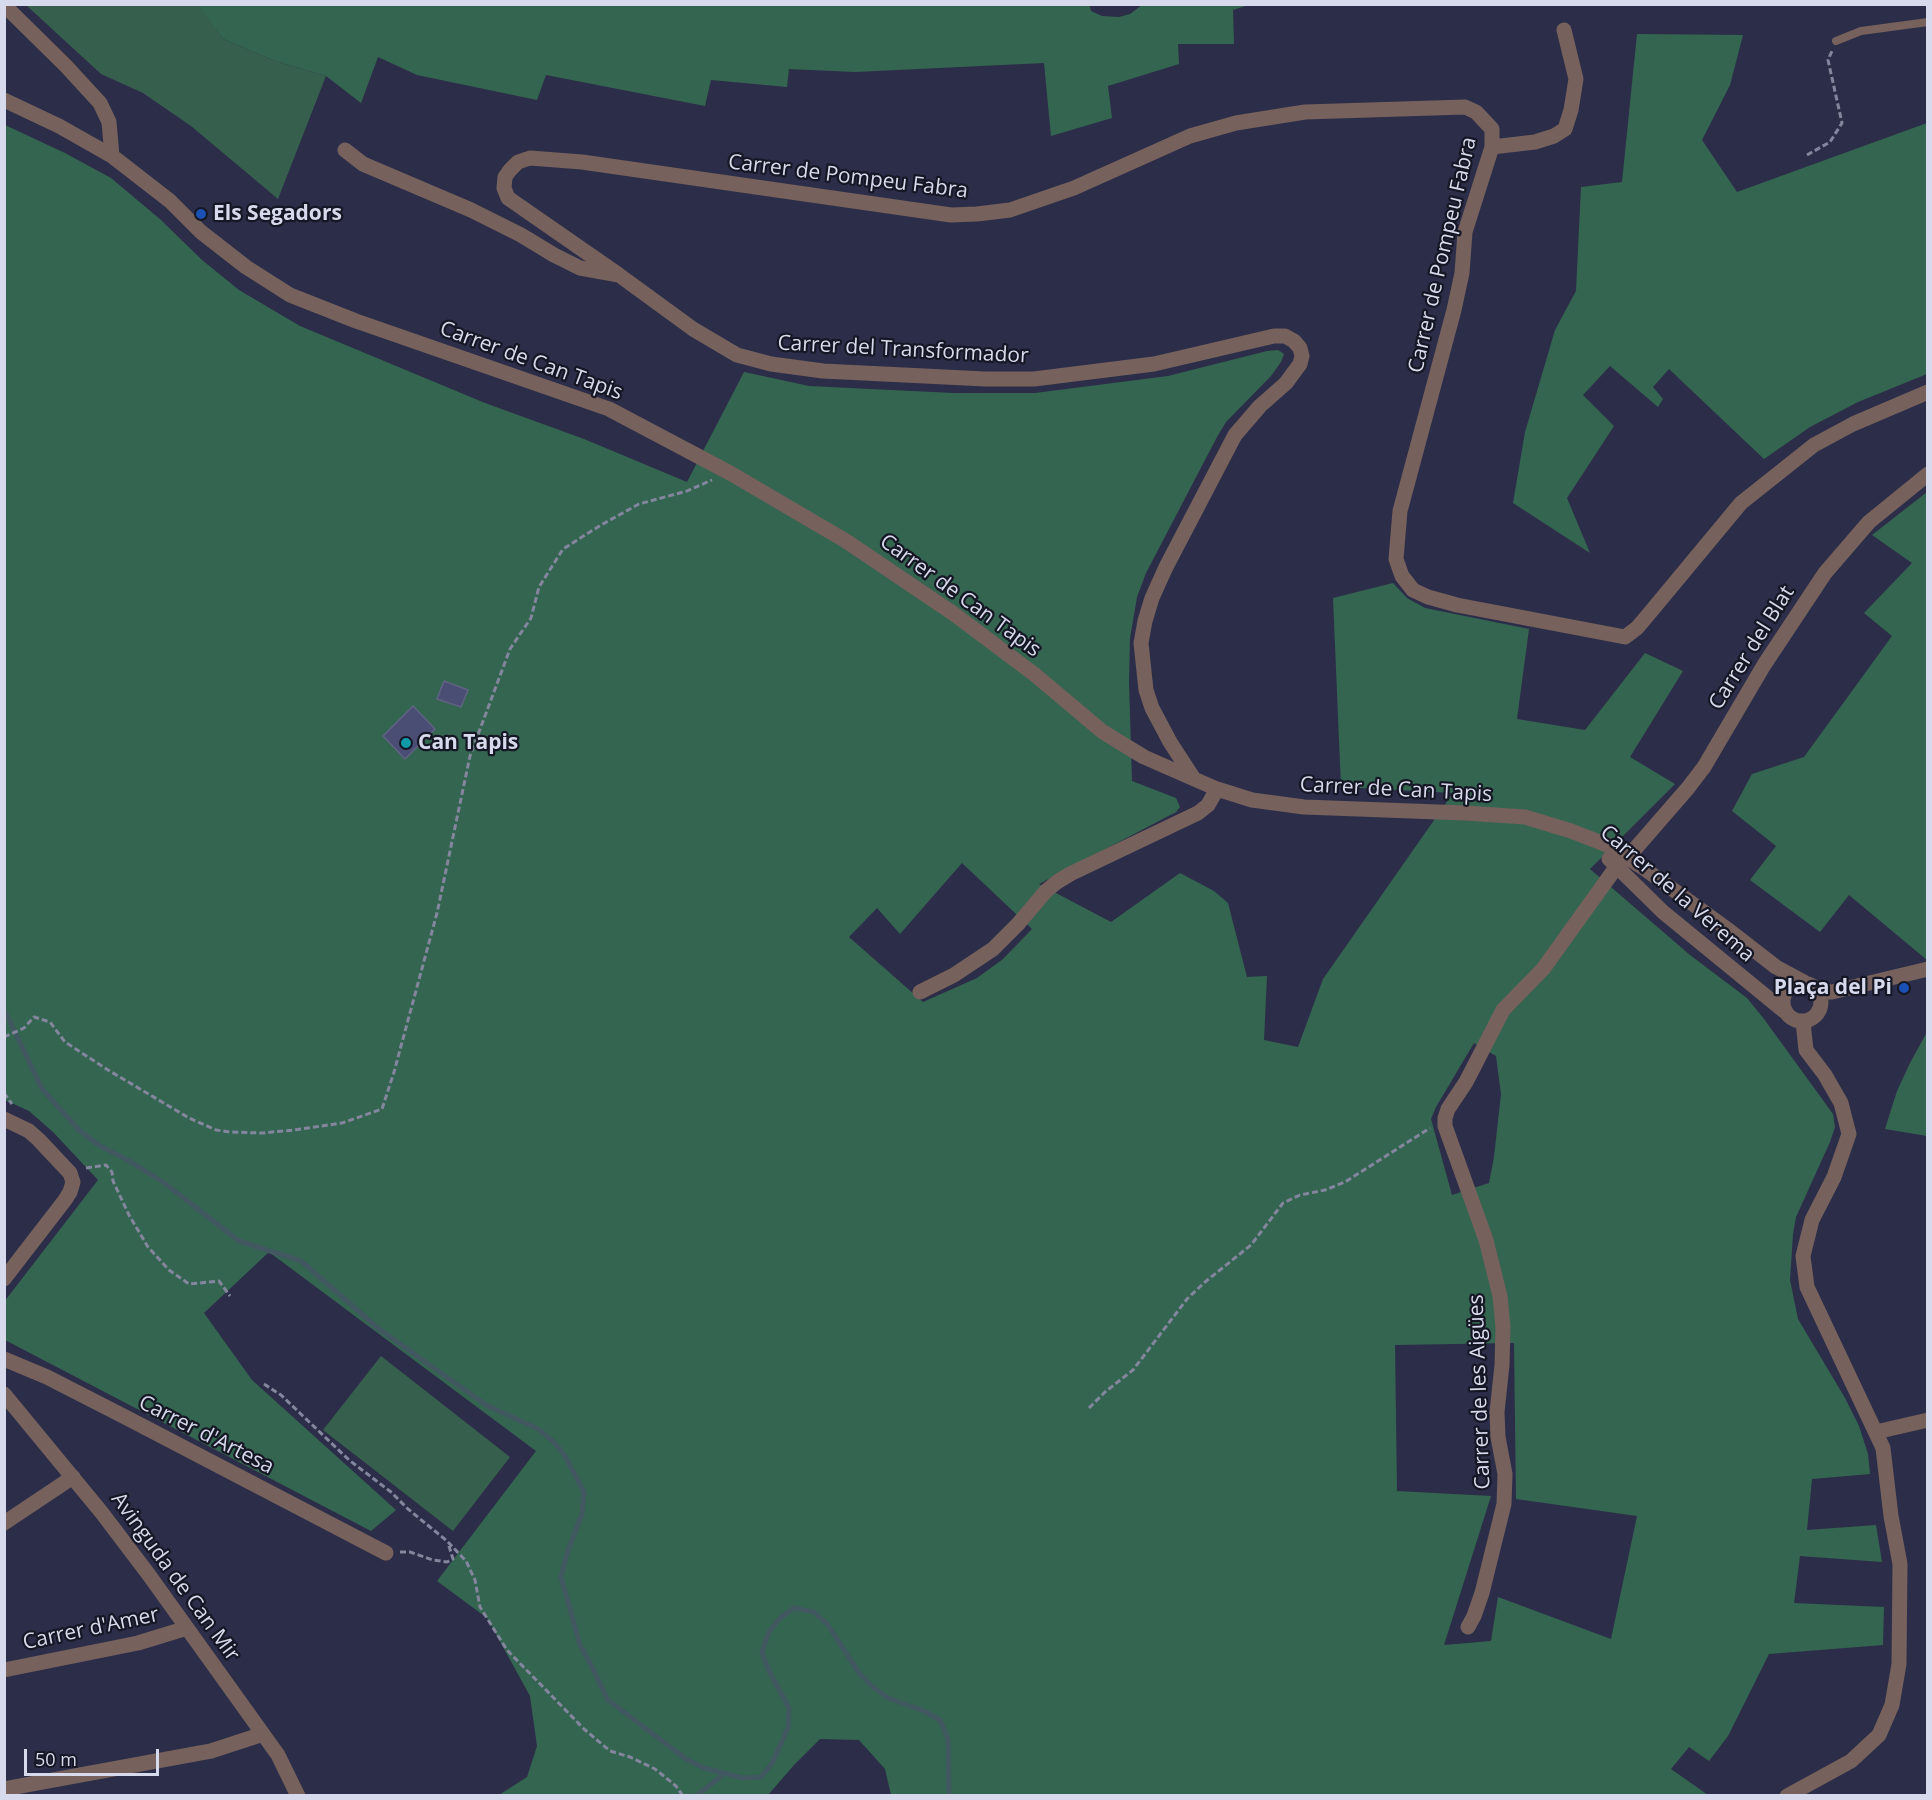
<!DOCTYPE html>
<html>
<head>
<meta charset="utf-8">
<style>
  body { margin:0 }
  #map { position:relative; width:1932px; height:1800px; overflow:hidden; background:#2c2e49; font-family:"Open Sans",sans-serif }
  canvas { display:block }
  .frame { position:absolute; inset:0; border:6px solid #d7daec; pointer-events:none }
  .scale { position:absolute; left:24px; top:1749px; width:135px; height:27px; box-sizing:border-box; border:3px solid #d7daec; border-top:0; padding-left:8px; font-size:18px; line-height:21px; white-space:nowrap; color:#d7daec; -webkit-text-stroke:4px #161724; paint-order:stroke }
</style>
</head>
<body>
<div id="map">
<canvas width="1932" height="1800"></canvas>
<div class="frame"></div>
<div class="scale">50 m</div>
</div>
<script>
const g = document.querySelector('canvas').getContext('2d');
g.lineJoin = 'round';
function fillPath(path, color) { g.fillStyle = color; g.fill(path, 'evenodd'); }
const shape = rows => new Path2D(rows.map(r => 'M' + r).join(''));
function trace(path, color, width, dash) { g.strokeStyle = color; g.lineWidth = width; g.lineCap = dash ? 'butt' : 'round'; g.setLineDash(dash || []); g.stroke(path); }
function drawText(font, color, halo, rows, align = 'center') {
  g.font = font + ' "Open Sans",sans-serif'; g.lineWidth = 4.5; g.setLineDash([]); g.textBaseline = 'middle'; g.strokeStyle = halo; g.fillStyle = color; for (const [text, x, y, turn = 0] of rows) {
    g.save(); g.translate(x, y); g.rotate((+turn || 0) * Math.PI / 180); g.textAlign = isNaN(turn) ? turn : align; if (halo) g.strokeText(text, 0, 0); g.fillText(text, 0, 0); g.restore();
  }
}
fillPath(shape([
  [26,5,199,5,223,39,275,61,326,76,278,199,191,126,143,93,101,74],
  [381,1356,510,1457,453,1531,323,1430]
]), '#365f4d');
fillPath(shape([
  [1089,4,1091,11,1102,16,1119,17,1130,14,1142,5,1249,5,1233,10,1234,44,1178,44,1179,64,1108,86,1112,118,1051,136,1044,63,855,72,789,69,787,87,711,80,705,106,546,75,537,100,417,75,378,57,361,103,326,76,275,61,223,39,198,5],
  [1637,34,1743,35,1730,85,1702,140,1737,192,1927,123,1927,374,1858,402,1810,427,1764,459,1669,369,1653,387,1663,399,1658,407,1610,366,1583,395,1614,426,1567,498,1590,553,1513,503,1525,432,1555,330,1576,291,1581,187,1622,182],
  [5,125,65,153,111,178,161,220,202,260,239,290,300,326,485,403,584,439,687,482,744,372,809,386,953,393,1035,393,1168,376,1267,351,1278,350,1284,354,1281,362,1271,376,1226,422,1217,437,1146,573,1137,597,1130,638,1129,682,1132,781,1176,798,1180,807,1176,812,1039,884,1111,922,1180,873,1214,891,1228,903,1247,977,1267,976,1264,1040,1298,1047,1323,979,1453,793,1341,787,1333,598,1393,583,1407,598,1425,608,1529,629,1517,719,1585,730,1645,653,1683,671,1630,757,1675,784,1590,869,1690,955,1747,998,1764,1019,1833,1114,1835,1127,1830,1142,1796,1217,1793,1234,1790,1280,1798,1319,1845,1398,1859,1426,1868,1454,1870,1474,1812,1479,1807,1530,1876,1525,1882,1562,1800,1556,1794,1603,1884,1607,1883,1645,1769,1654,1728,1736,1709,1761,1689,1747,1671,1769,1708,1795,891,1795,885,1769,859,1740,820,1739,794,1765,768,1795,499,1795,527,1777,537,1746,530,1696,487,1618,437,1581,536,1451,269,1252,204,1313,252,1380,396,1510,371,1531,5,1340,4,1302,98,1180,53,1132,29,1111,5,1100],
  [962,863,1032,929,1003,959,977,978,923,1002,849,937,877,908,900,934],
  [1474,1043,1496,1056,1501,1094,1494,1157,1489,1183,1452,1195,1431,1119,1436,1107],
  [1514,1343,1516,1499,1637,1516,1611,1639,1498,1597,1491,1641,1444,1645,1491,1496,1397,1491,1395,1345],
  [1927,492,1927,960,1849,895,1820,932,1750,880,1776,846,1732,811,1752,774,1804,757,1892,636,1864,613,1912,563,1872,535],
  [1927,1032,1927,1136,1885,1129,1897,1091,1910,1063]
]), '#346550');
trace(shape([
  [4,1009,42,1089,79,1130,97,1144,131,1162,163,1182,239,1241,301,1261,379,1329,486,1405,538,1429,553,1441,565,1456,584,1492,582,1514,567,1553,561,1577,580,1645,590,1663,608,1700,686,1759,704,1768,743,1778,761,1777,772,1763,788,1728,789,1708,769,1671,762,1652,769,1632,780,1618,794,1608,814,1612,828,1625,859,1673,873,1687,888,1698,924,1711,940,1720,948,1739,949,1796],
  [696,1796,724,1774]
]), '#415861', 5);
const building = shape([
  [444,681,468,690,461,707,437,699,444,681],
  [413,706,435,729,405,759,383,736,413,706]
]);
fillPath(building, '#4a4d74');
trace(building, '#606383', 1.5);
trace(shape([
  [1807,155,1830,142,1842,123,1828,60,1832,51],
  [4,1037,24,1028,34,1017,50,1022,65,1042,108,1070,189,1118,216,1130,230,1132,262,1133,294,1130,342,1123,382,1109,394,1072,437,913,470,756,510,649,531,618,539,587,563,549,601,525,639,504,687,491,712,480],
  [4,1093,12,1104],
  [86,1168,106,1165,112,1172,113,1181,129,1215,148,1247,169,1270,189,1284,219,1281,230,1296],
  [264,1384,281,1395,349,1460,391,1492,408,1509,447,1541,466,1561,475,1580,480,1607,507,1650,584,1729,610,1751,630,1757,655,1769,676,1786,683,1796],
  [1089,1408,1105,1392,1133,1370,1187,1299,1205,1282,1251,1245,1283,1203,1300,1195,1325,1190,1345,1182,1430,1128],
  [400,1552,410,1552,433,1560,447,1562,453,1559,448,1543]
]), '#83869c', 3, [6, 3]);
trace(shape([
  [1836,41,1861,31,1928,22]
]), '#76615c', 8);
trace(shape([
  [4,5,66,66,100,103,109,122,112,156],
  [4,100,59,126,112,156,170,201,201,232,246,267,290,295,356,321,609,409,730,473,846,541,954,614,1034,674,1103,732,1144,757,1217,789,1252,800,1304,807,1465,813,1525,817,1571,831,1607,845,1645,869,1727,929,1776,967,1804,982],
  [1492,147,1535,142,1554,136,1565,129,1571,110,1576,79,1564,30],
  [345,150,363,164,471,210,521,235,554,255,580,268,619,275,693,329,737,355,771,364,823,371,985,379,1034,379,1154,364,1274,336,1285,336,1294,341,1300,348,1302,356,1300,364,1286,383,1260,406,1235,435,1166,567,1152,598,1145,621,1141,643,1146,690,1152,708,1170,742,1194,779],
  [619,275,508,198,504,188,505,177,510,170,518,162,530,158,582,162,951,215,977,214,1010,210,1074,188,1190,136,1236,123,1305,112,1465,107,1476,112,1492,129,1492,147,1465,232,1462,273,1454,310,1400,511,1396,559,1402,576,1413,590,1428,597,1457,605,1625,637,1637,628,1653,609,1741,503,1814,445,1853,424,1928,392],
  [1609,859,1663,912,1784,1011],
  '1783 1002a19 19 0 1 1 38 0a19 19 0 1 1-38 0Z',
  [1818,991,1832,992,1928,969],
  [920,992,954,975,993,949,1018,924,1046,891,1057,882,1070,874,1198,813,1208,805,1217,789],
  [4,1119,29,1131,39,1140,70,1173,73,1182,70,1192,65,1200,4,1279],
  [4,1359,47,1377,129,1419,386,1553],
  [4,1394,102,1513,149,1575,278,1755,298,1796],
  [1876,1432,1928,1420],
  [4,1523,73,1477],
  [1468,1627,1474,1616,1482,1593,1504,1504,1505,1474,1498,1437,1497,1412,1502,1365,1503,1327,1500,1296,1486,1240,1445,1126,1445,1118,1448,1109,1466,1082,1503,1010,1543,969,1617,866,1635,849,1688,788,1704,767,1764,665,1825,573,1869,522,1928,474],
  [4,1670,138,1643,187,1628],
  [4,1789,211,1751,263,1734],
  [1787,1796,1851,1761,1879,1735,1892,1705,1899,1664,1900,1564,1891,1516,1883,1448,1807,1287,1803,1256,1812,1220,1834,1177,1849,1134,1841,1103,1825,1075,1806,1050,1803,1022]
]), '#76615c', 15);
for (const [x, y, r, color] of [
  [201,214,6,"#1a4fb4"],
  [406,743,6,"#0f9aa8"],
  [1904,988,6,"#1a4fb4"]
]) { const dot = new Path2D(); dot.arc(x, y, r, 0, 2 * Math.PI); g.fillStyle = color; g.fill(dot); trace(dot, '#161724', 2); }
drawText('21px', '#d7daec', '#161724', [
  ["Carrer de Pompeu Fabra",848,177,7],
  ["Carrer de Pompeu Fabra",1443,255,-77],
  ["Carrer del Transformador",903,350,3],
  ["Carrer de Can Tapis",531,361,20],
  ["Carrer de Can Tapis",960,596,36],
  ["Carrer del Blat",1752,648,-58],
  ["Carrer de Can Tapis",1396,790,3],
  ["Carrer de la Verema",1677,894,41],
  ["Carrer de les Aigües",1480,1392,-92],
  ["Carrer d'Artesa",206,1435,27],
  ["Avinguda de Can Mir",175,1577,54],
  ["Carrer d'Amer",91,1629,-12]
]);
drawText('bold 21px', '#d7daec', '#161724', [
  ["Els Segadors",213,214],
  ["Can Tapis",418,743],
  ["Plaça del Pi",1892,988,"right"]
], 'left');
</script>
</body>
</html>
